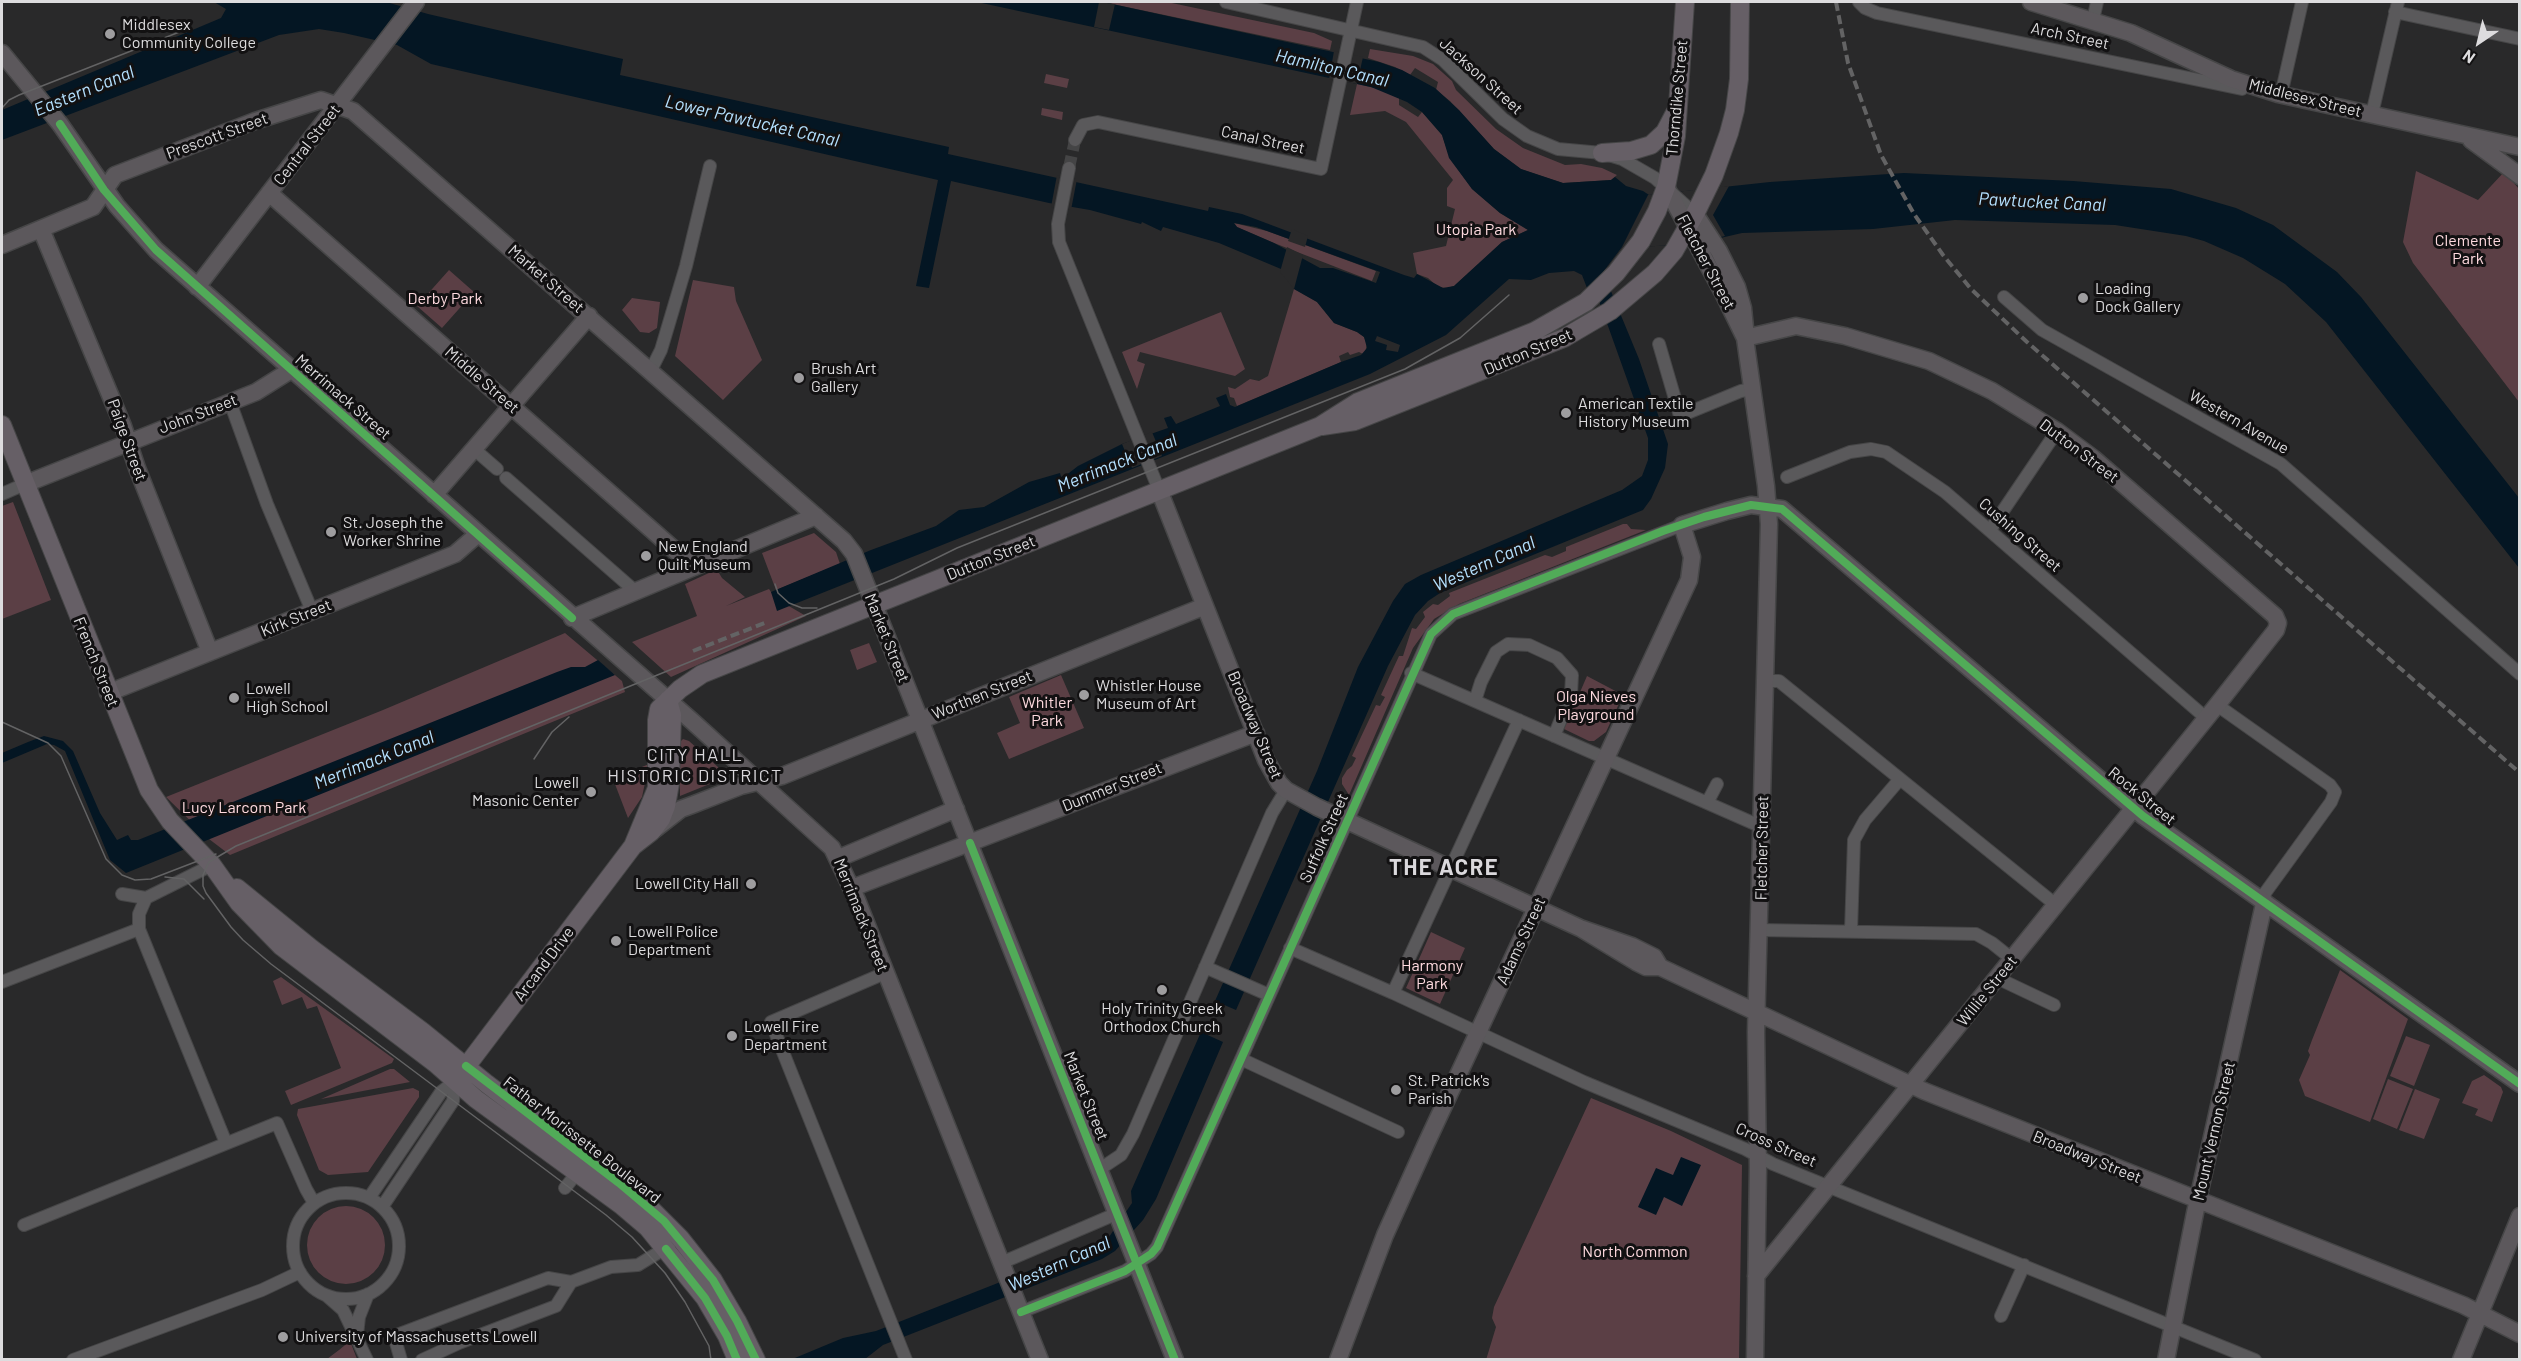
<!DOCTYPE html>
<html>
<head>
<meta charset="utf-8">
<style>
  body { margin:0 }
  #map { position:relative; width:2521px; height:1361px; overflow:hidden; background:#29292a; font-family:Barlow,sans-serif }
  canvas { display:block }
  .frame { position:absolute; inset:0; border:3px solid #dddcde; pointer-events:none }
  .north { position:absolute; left:2449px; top:12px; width:60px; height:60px; -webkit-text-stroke:4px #121112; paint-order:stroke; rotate:215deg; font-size:16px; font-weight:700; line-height:24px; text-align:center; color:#dddcde }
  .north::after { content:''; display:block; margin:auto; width:21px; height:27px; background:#dddcde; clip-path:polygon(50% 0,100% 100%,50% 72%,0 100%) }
</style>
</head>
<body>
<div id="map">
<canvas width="2521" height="1361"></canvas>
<div class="frame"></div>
<div class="north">N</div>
</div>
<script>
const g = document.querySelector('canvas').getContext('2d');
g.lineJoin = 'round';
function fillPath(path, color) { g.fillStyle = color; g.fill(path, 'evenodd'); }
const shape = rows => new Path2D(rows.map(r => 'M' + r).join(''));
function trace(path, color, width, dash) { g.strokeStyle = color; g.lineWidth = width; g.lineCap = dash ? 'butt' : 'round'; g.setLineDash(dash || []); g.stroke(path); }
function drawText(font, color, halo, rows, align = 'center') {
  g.font = font + ' Barlow,sans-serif'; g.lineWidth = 6; g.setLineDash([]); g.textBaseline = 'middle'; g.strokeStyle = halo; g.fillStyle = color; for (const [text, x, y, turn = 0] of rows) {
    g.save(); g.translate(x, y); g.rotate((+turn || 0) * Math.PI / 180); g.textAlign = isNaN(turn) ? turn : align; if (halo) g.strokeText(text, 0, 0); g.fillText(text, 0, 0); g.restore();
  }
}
fillPath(shape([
  [1103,2,1167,2,1314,33,1332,41,1330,50],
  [1370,49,1413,56,1433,64,1452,81,1456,90,1496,129,1523,148,1565,165,1581,164,1602,168,1617,175,1611,180,1563,183,1521,169,1494,149,1450,101,1436,90,1438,82,1415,68,1410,75,1395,67,1368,58],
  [1046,74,1069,79,1067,88,1044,83],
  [1357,84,1379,89,1399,98,1399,105,1418,117,1422,112,1442,135,1450,158,1472,189,1500,213,1528,230,1502,242,1454,286,1447,288,1438,287,1428,278,1417,274,1413,253,1446,246,1455,209,1447,206,1447,188,1453,180,1406,122,1385,111,1350,115],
  [1042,108,1063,112,1062,120,1041,115],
  [2416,171,2478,200,2504,172,2519,189,2519,402,2413,263,2403,242],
  [1234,223,1267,231,1376,271,1372,281,1274,243,1237,227],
  [449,270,474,292,442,328,417,306],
  [693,280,734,287,736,301,762,360,723,400,675,356],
  [1294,289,1317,302,1334,323,1357,332,1364,337,1367,344,1365,353,1363,354,1359,352,1350,355,1348,352,1339,356,1341,362,1237,406,1234,398,1230,397,1228,387,1235,389,1250,379,1259,381,1268,376],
  [632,298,660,302,657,328,649,333,640,332,622,310],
  [1221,312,1245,369,1235,376,1140,352,1137,361,1145,364,1137,389,1122,352],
  [13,502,51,600,2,619,2,506],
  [1623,524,1627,524,1631,529,1646,530,1459,604,1434,619,1413,648,1349,795,1342,784,1342,778,1347,770,1352,766,1356,758,1352,756,1376,705,1380,706,1385,697,1381,695,1399,656,1403,656,1412,628,1416,629,1425,617,1423,612,1433,604,1438,605,1450,596,1449,593,1545,555,1552,557,1566,551,1566,547],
  [814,533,836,552,840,564,776,590,762,553],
  [711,572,719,573,722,578,745,597,726,606,769,589,775,598,806,616,671,677,632,642,697,616,685,584],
  [565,633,622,681,625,692,230,855,209,839,166,797,383,710],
  [869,643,877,662,857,670,850,650],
  [1061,675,1084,728,1009,759,997,733,1020,723,1009,697],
  [1587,676,1623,695,1606,732,1594,741,1589,741,1564,729],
  [683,739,689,741,718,767,722,779,680,796,679,743],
  [649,764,642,797,628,818,613,779],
  [1431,932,1465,948,1440,1004,1406,988],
  [2340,970,2408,1019,2370,1122,2305,1096,2299,1080,2310,1055,2308,1051,2312,1040],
  [281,977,394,1059,392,1063,291,1105,285,1091,341,1068,317,1006,307,1009,302,997,282,1005,273,981],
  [2406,1036,2430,1045,2414,1086,2390,1076],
  [390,1069,394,1069,410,1082,321,1099],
  [2484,1075,2501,1087,2503,1092,2492,1122,2475,1115,2478,1109,2462,1103,2472,1081],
  [2388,1079,2413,1089,2397,1129,2373,1119],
  [413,1088,419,1091,419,1097,368,1172,328,1175,319,1170,297,1115,298,1109],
  [2415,1089,2440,1099,2424,1139,2399,1130],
  [1591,1098,1671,1131,1742,1165,1739,1359,1486,1360,1496,1327,1492,1318,1494,1307],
  '307 1245a39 39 0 1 1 78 0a39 39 0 1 1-78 0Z',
  [350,1341,357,1359,327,1359,339,1350]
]), '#5b3f45');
fillPath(shape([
  [214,2,386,2,428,14,623,59,620,75,949,147,948,154,1208,211,1209,207,1242,214,1404,275,1414,278,1417,274,1443,288,1454,286,1502,242,1528,230,1500,213,1472,189,1449,158,1442,135,1422,112,1407,102,1371,87,977,2,1103,2,1379,62,1402,70,1435,88,1459,110,1494,149,1521,169,1563,183,1611,180,1615,177,1626,186,1643,191,1649,195,1770,182,1904,173,2073,181,2171,189,2236,208,2273,225,2337,272,2361,297,2519,498,2519,568,2326,322,2285,284,2243,258,2204,241,2186,236,2115,225,1955,220,1873,229,1742,233,1690,245,1622,247,1603,272,1639,359,1668,444,1665,468,1651,499,1643,510,1440,593,1428,601,1415,615,1388,666,1236,1010,1215,1001,1317,771,1358,667,1393,601,1405,584,1421,575,1622,490,1642,476,1648,460,1648,438,1593,284,1587,288,1582,275,1574,271,1549,273,1531,280,1509,279,1446,335,1370,374,777,611,771,592,871,550,936,526,959,510,984,507,1029,482,1060,473,1061,477,1069,473,1078,466,1122,444,1168,428,1164,418,1171,416,1176,424,1220,406,1216,398,1226,394,1230,405,1235,407,1341,362,1361,355,1367,348,1364,337,1357,332,1334,323,1317,302,1294,289,1291,280,1281,269,1219,243,1163,227,1161,231,1142,222,1141,224,1090,210,1049,203,951,181,929,288,916,286,938,180,431,64,397,45,344,33,319,29,279,35,2,140,2,110,221,18,226,9],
  [1234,223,1256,227,1380,272,1376,283,1333,268,1320,268,1274,243,1237,227],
  [598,660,615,675,126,873,110,860,65,751,54,745,47,744,2,763,2,753,28,742,44,736,63,741,73,751,100,813,117,840,128,835,131,840,138,840,557,672,571,667,585,667],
  [1201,1032,1223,1042,1156,1199,1143,1220,1115,1251,1102,1259,883,1345,865,1359,790,1360,843,1338,876,1331,1107,1240,1132,1203,1131,1191],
  [1681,1157,1701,1165,1682,1206,1664,1197,1656,1215,1638,1207,1656,1168,1673,1175]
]), '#041623');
fillPath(shape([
  [1099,2,1115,4,1109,30,1094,27],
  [1334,51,1363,57,1357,84,1329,79],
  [1057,175,1077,179,1071,210,1051,207],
  [1729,186,1713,215,1725,236,1690,245,1622,247,1648,195],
  [1292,229,1308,236,1305,247,1288,241],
  [1287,247,1303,255,1294,289,1280,272],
  [1377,336,1400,345,1398,352,1386,350,1387,345,1375,341],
  [1152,432,1162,456,1132,468,1122,444]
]), '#29292a');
trace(shape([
  [1069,168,1075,140]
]), '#444445', 12, [12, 6]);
const street = shape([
  [1226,2,1423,47,1443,60,1503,119,1527,136,1558,149,1602,153,1622,159,1655,178,1695,214],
  [1859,2,1865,8,1877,13,2242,89],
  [2395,12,2520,39],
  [2093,20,2097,2],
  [2281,95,2302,2],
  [2372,114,2398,2],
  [1075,140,1083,125,1098,122,1321,169,1357,2],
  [1069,168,1058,224,1059,242,1159,490],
  [2004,297,2042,330,2281,464,2520,674],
  [1659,344,1680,416,1741,391,1754,389],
  [651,370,661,350,686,266,710,166],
  [230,402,267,504,312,611],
  [474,449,497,469],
  [1787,477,1850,452,1871,449,1886,452,1945,492,2206,718],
  [506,478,635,591],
  [2,494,25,484],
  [1990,530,2057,431],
  [1411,673,1762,827],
  [1765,681,1779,681,2056,905],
  [1475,701,1481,682,1496,652,1508,644,1529,645,1557,658,1572,675,1571,695,1554,736],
  [2217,705,2330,785,2335,792,2331,802,2265,893,2264,904],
  [1707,803,1717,784],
  [212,865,146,898,139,914,139,929,226,1143],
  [122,894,146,898],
  [1760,930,1976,934,1992,943,2012,959],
  [1851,931,1854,840,1865,820,1900,779],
  [1290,948,1393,993,1584,1082,1745,1149,1773,1164,2255,1360],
  [1205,967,1269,995],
  [885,973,771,1022,906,1360],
  [1997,978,2054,1005],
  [2,982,139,929],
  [1393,993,1519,720],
  [1241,1059,1398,1132],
  [1100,1169,1121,1155,1133,1134,1272,813,1286,790],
  [565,1188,580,1169],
  '293 1246a53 53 0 1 1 106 0a53 53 0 1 1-106 0Z',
  [369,1198,441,1092,455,1081],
  [382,1207,453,1101,455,1081],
  [24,1225,277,1123,306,1189,314,1203],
  [1001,1263,1118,1213],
  [327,1296,343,1310,367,1360],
  [1021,1312,1125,1271,1151,1254,1157,1247,1431,634,1453,614,1682,525],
  [2001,1316,2024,1265],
  [357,1335,359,1317,368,1294],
  [73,1360,262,1290,300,1272],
  [401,1360,394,1336,548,1278,571,1282,611,1267,638,1265,669,1246],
  [422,1360,459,1343,556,1306,571,1282]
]);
const secondary = shape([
  [2031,2,2131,33,2231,79,2278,94,2520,147],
  [2,53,60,124,117,206,156,250,692,721,832,848,857,900,1040,1360],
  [2471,140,2520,176],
  [1666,187,1724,295,1745,338,1766,486,1769,524,1756,1032,1758,1167,1755,1360],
  [269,193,694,567],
  [1695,214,1719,251,1737,287,1743,308,1745,328],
  [41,229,123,426,137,468,210,652],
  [2,245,93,207,115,175,255,121,321,100,353,111,844,541,854,554,1175,1360],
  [197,287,416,2],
  [1745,338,1796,326,1845,336,1929,361,1992,391,2057,431,2093,458,2275,616,2278,623,2276,630,2217,705,1756,1276],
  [25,484,256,392,291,370],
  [1159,490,1266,760,1279,783,1286,790,1317,807,1580,928,1632,946,1654,957,1660,967],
  [434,495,589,316],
  [572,618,816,516],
  [108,693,455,554,478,534],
  [654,830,681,809,692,805,741,786,782,776,1205,606],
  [839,858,956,809],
  [852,888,1256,733],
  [1580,928,1636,962,1646,967,1660,967,1924,1091,2463,1305,2520,1334],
  [1338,1360,1385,1235,1426,1144,1689,580,1692,557,1682,525,1727,511,1751,505,1782,509,2143,816,2520,1084],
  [2166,1360,2195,1213,2264,904],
  [2461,1360,2520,1216]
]);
const primary = shape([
  [1602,153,1631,151,1651,145,1665,132,1675,113],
  [2,425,149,790,170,821,212,865,239,903,281,946,435,1063,476,1099,621,1205,648,1228,705,1298,727,1336,737,1360],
  [1322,426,1355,421,1564,338,1610,311,1655,273,1674,251,1695,214,1714,175,1729,133,1735,110,1739,79,1740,2],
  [633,846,657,788,657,720,659,709,680,689,702,674,1320,426,1358,402,1535,331,1586,302,1616,273,1641,241,1657,211,1666,187,1676,136,1685,2],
  [237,888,312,949,423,1032,487,1084,647,1205,680,1238,713,1280,737,1321,756,1360],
  [459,1076,633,846,651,832,661,819,666,806,670,783,672,715,668,700]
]);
trace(street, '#464647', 14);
trace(secondary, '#464647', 19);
trace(primary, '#464647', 20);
trace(street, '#5a595b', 12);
trace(secondary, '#5c585c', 16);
trace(primary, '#665f66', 18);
trace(shape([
  [2,108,9,100,19,95,187,29],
  [775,584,778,593,789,603,802,608,817,608],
  [2,722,48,743,61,756,106,859,122,875,135,880,151,879,216,854],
  [534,759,552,732,569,717],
  [165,877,184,879,204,899],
  [711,1360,709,1346,685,1302,665,1273,632,1237,606,1215,271,964,243,940,231,927,206,893,203,886,203,875,209,862,236,846,894,579,957,548,1405,369,1460,338,1509,295]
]), '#636364', 1.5);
trace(shape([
  [1836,2,1848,63,1881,155,1914,214,1943,255,1971,289,2027,342,2520,773],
  [693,651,767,622]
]), '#636364', 4, [9, 4.5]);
trace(shape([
  [60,124,104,190,156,250,572,618],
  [970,843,1175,1360],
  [466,1066,619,1183,664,1221,713,1280,737,1321,756,1360],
  [666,1249,705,1298,727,1336,737,1360],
  [1021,1312,1125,1271,1151,1254,1157,1247,1431,634,1453,614,1663,531,1704,517,1751,505,1782,509,2143,816,2520,1084]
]), '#51ab58', 8);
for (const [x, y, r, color] of [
  [110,34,6,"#9e9d9f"],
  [2083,298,6,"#9e9d9f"],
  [799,378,6,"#9e9d9f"],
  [1566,413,6,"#9e9d9f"],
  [331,532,6,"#9e9d9f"],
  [646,556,6,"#9e9d9f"],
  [1084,695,6,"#9e9d9f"],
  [234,698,6,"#9e9d9f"],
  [591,792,6,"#9e9d9f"],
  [751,884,6,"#9e9d9f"],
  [616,941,6,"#9e9d9f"],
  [1162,990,6,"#9e9d9f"],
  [732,1036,6,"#9e9d9f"],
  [1396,1090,6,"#9e9d9f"],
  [283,1337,6,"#9e9d9f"]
]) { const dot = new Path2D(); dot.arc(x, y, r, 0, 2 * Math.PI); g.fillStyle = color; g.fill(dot); trace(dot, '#121112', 2); }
drawText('16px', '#dddcde', '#121112', [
  ["Middlesex",122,25],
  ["Community College",122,43],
  ["Loading",2095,289],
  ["Dock Gallery",2095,307],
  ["Brush Art",811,369],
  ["Gallery",811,387],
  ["American Textile",1578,404],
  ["History Museum",1578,422],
  ["St. Joseph the",343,523],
  ["Worker Shrine",343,541],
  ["New England",658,547],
  ["Quilt Museum",658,565],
  ["Whistler House",1096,686],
  ["Museum of Art",1096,704],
  ["Lowell",246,689],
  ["High School",246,707],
  ["Lowell",579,783,"right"],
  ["Masonic Center",579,801,"right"],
  ["Lowell City Hall",739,884,"right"],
  ["Lowell Police",628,932],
  ["Department",628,950],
  ["Holy Trinity Greek",1162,1009,"center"],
  ["Orthodox Church",1162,1027,"center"],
  ["Lowell Fire",744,1027],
  ["Department",744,1045],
  ["St. Patrick's",1408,1081],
  ["Parish",1408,1099],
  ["University of Massachusetts Lowell",295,1337]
], 'left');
drawText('16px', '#dddcde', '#121112', [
  ["Arch Street",2070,36,12],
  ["Jackson Street",1481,76,42],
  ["Thorndike Street",1677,98,-85],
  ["Middlesex Street",2305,98,14],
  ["Prescott Street",217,136,-20],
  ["Canal Street",1263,140,12],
  ["Central Street",307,145,-52],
  ["Fletcher Street",1706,262,62],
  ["Market Street",546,279,41],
  ["Dutton Street",1528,352,-23],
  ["Middle Street",482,380,41],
  ["Merrimack Street",343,397,41],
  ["John Street",198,414,-21],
  ["Western Avenue",2239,422,30],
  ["Paige Street",127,440,70],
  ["Dutton Street",2079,451,37],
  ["Cushing Street",2020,535,41],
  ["Dutton Street",991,558,-22],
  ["Kirk Street",296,618,-22],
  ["Market Street",887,638,68],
  ["French Street",96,662,68],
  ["Worthen Street",982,695,-22],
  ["Broadway Street",1255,725,67],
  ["Dummer Street",1112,787,-22],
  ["Rock Street",2142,796,39],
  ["Suffolk Street",1324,838,-66],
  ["Fletcher Street",1762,848,-89],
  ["Merrimack Street",861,915,68],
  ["Adams Street",1521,941,-65],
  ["Arcand Drive",544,964,-53],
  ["Willie Street",1987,991,-51],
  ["Market Street",1086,1096,68],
  ["Mount Vernon Street",2214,1131,-77],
  ["Father Morissette Boulevard",582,1140,38],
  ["Cross Street",1776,1145,24],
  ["Broadway Street",2087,1157,22]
]);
drawText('16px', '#fedadf', '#121112', [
  ["Utopia Park",1476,230],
  ["Clemente",2468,241],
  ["Park",2468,259],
  ["Derby Park",445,299],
  ["Olga Nieves",1596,697],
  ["Playground",1596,715],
  ["Whitler",1047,703],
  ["Park",1047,721],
  ["Lucy Larcom Park",244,808],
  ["Harmony",1432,966],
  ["Park",1432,984],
  ["North Common",1635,1252]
]);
drawText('italic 18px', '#b5e1ff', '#121112', [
  ["Hamilton Canal",1332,68,13],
  ["Eastern Canal",84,91,-22],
  ["Lower Pawtucket Canal",752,121,13],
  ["Pawtucket Canal",2042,202,3],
  ["Merrimack Canal",1117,463,-22],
  ["Western Canal",1484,564,-24],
  ["Merrimack Canal",374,760,-22],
  ["Western Canal",1059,1264,-24]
]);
g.letterSpacing = '1.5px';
drawText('18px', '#dad8dc', '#121112', [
  ["CITY HALL",695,755],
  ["HISTORIC DISTRICT",695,776]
]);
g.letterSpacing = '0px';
g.letterSpacing = '1.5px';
drawText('bold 22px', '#dad8dc', '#121112', [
  ["THE ACRE",1444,868]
]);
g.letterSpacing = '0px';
</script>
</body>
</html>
